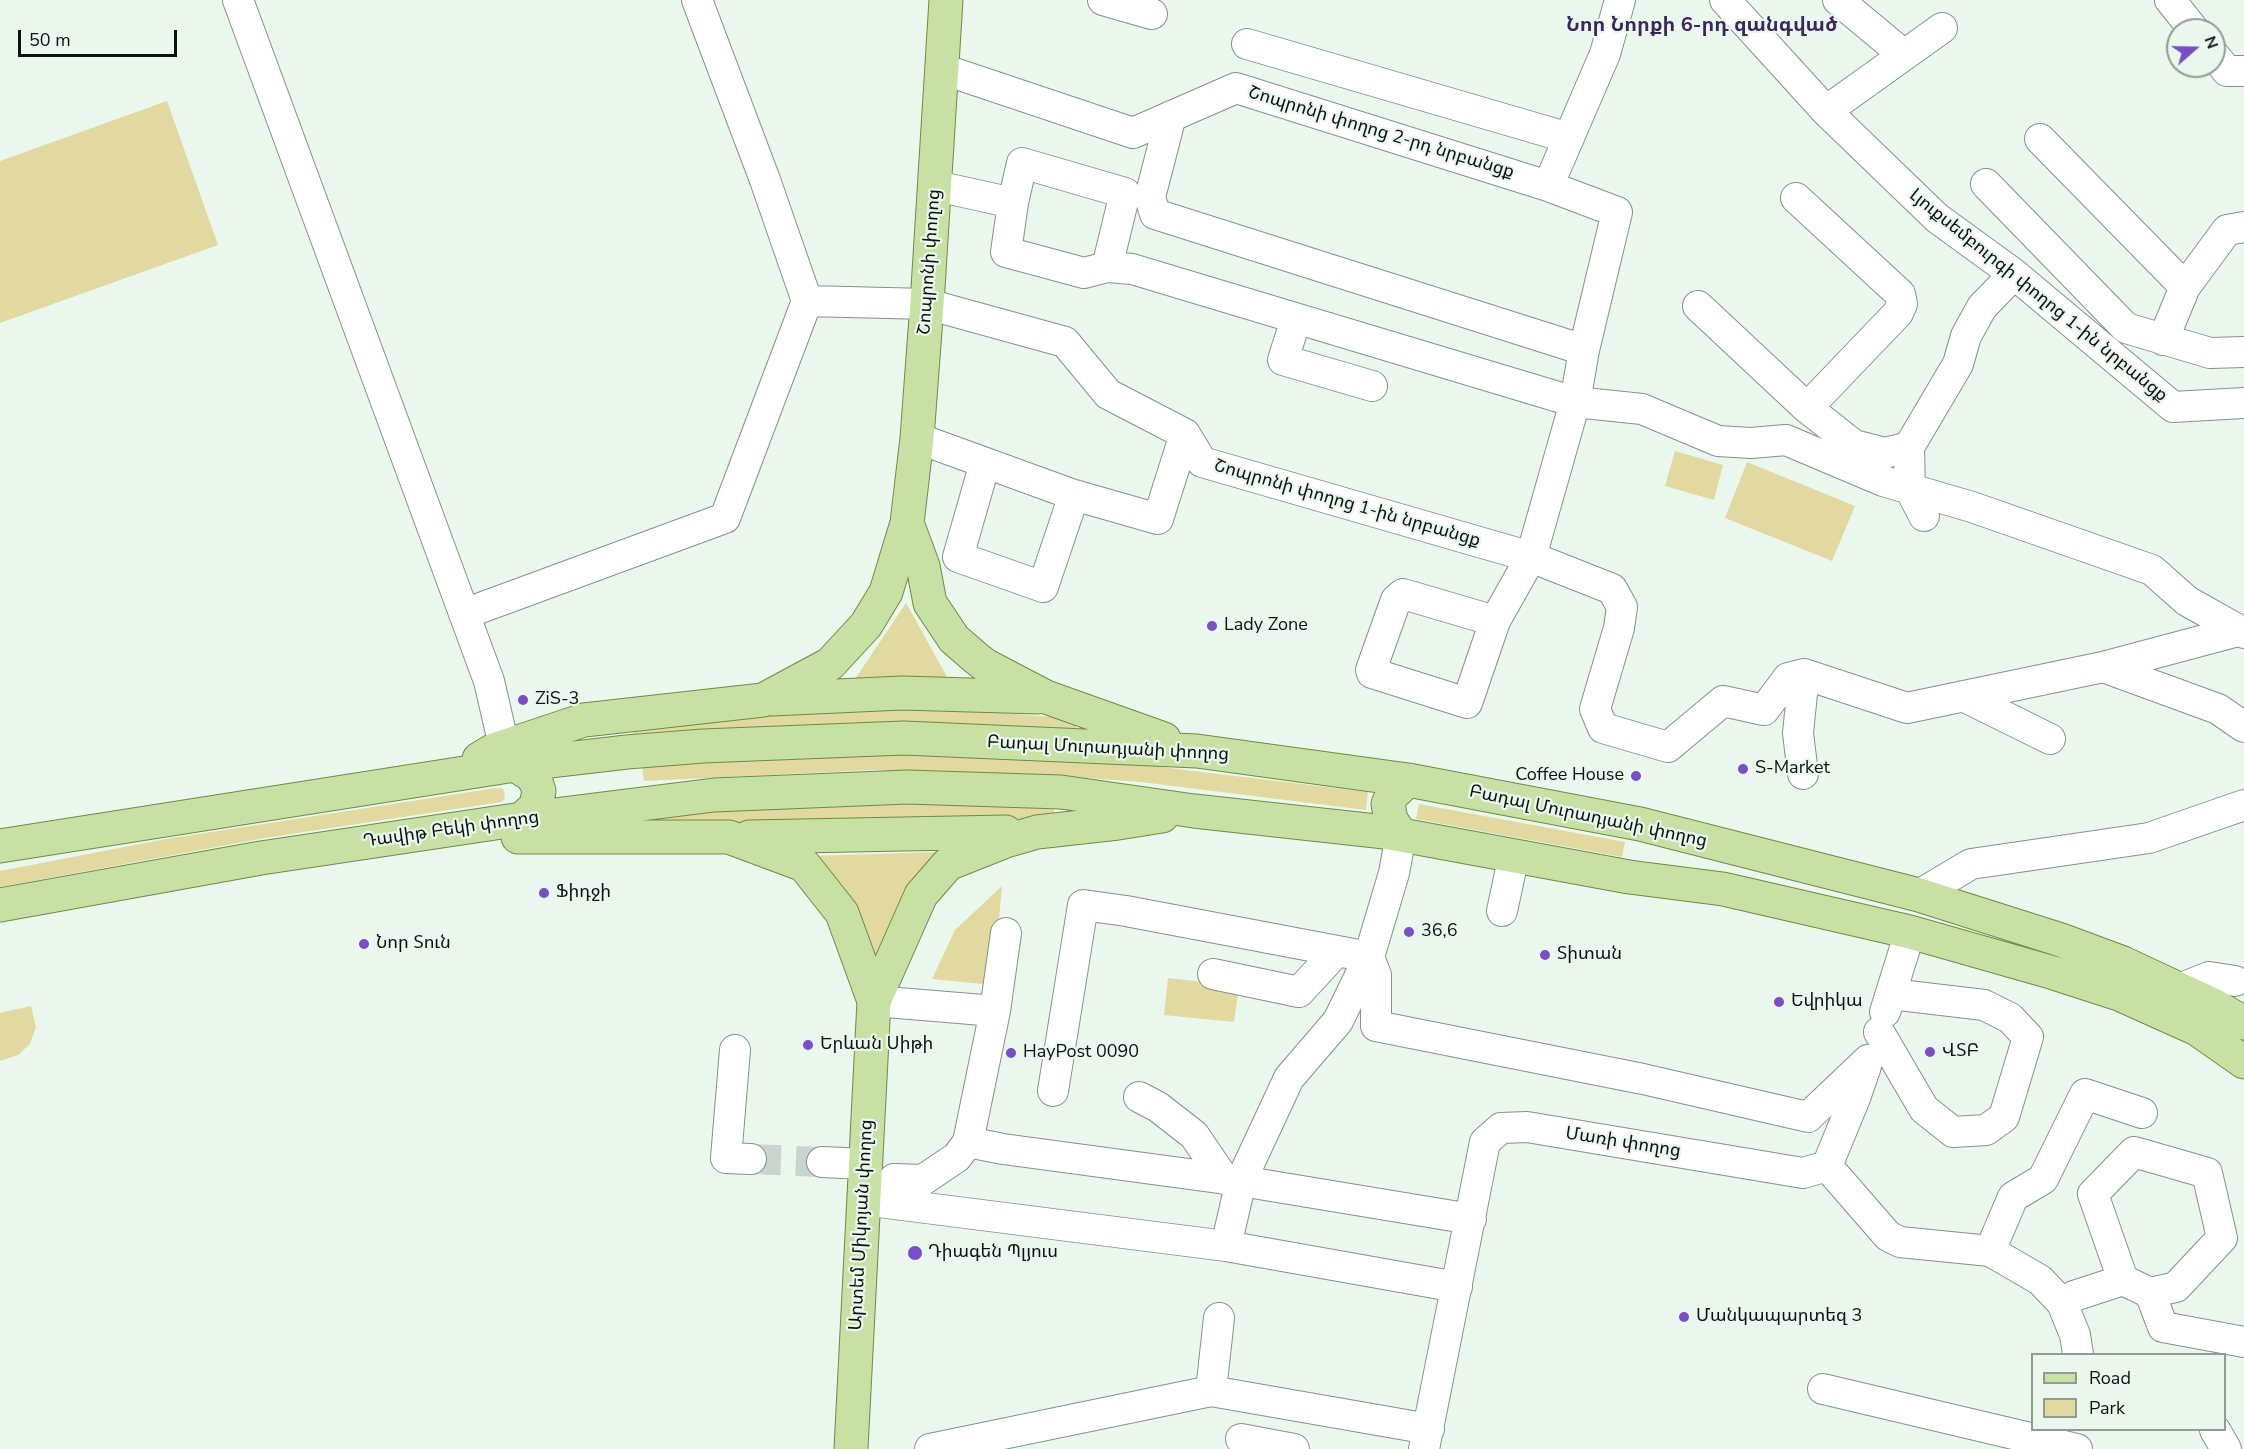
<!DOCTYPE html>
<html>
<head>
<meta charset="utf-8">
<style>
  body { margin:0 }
  #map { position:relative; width:2244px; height:1449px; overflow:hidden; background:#e9f7ed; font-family:"Nunito Sans",sans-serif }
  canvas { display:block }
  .legend { position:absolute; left:2031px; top:1353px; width:195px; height:78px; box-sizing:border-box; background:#e9f7ed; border:2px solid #919b94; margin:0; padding:8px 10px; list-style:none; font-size:18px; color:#0d120e }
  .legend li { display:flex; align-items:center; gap:12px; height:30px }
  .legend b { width:30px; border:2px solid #919b94 }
  .north { position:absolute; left:2166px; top:18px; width:60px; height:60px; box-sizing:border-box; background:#e9f7ed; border:2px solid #919b94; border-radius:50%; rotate:70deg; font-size:16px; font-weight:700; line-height:24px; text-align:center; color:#0d120e }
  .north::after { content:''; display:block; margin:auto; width:21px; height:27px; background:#794ec7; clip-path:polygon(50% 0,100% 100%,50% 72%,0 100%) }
  .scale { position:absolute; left:18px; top:30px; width:159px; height:27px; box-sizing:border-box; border:3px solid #0d120e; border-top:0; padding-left:8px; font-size:18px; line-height:21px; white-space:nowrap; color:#0d120e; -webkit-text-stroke:4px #e9f7ed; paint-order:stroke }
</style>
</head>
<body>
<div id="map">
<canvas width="2244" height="1449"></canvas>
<ul class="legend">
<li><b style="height:8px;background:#c7e0a3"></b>Road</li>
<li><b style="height:16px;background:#e2d9a0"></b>Park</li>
</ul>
<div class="north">N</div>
<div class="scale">50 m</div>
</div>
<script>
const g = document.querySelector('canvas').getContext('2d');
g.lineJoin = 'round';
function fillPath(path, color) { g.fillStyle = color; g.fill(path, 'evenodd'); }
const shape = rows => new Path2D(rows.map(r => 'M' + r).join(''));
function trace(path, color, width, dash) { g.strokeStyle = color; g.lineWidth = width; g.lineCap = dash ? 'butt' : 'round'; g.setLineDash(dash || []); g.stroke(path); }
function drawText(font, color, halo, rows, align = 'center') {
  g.font = font + ' "Nunito Sans","Noto Sans Armenian",sans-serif'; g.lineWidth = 4.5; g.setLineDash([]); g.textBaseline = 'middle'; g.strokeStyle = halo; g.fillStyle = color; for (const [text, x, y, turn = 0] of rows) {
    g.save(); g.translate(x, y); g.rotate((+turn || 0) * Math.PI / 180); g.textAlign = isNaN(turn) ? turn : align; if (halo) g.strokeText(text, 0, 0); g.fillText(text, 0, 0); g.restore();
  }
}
fillPath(shape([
  [167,101,218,245,0,323,0,161],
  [1675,451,1723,465,1714,500,1665,486],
  [1747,462,1855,506,1832,561,1725,518],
  [906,603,950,682,853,682],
  [850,706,964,710,1077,719,1076,729,949,727,633,735,631,722],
  [872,753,1144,765,1368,792,1366,810,1141,782,1072,777,871,770,644,781,642,767],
  [496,788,502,788,504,790,505,799,501,802,265,838,0,887,0,871,166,839],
  [826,802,938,803,1054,809,1054,817,1012,823,647,829,647,812],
  [1419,804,1625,842,1622,857,1416,819],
  [939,852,875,968,811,856],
  [1002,886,993,985,932,979,955,930],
  [1168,978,1239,986,1234,1022,1164,1015],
  [31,1006,36,1027,30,1044,18,1055,0,1061,0,1013]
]), '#e2d9a0');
trace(shape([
  [751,1159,822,1162]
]), '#c8d5cc', 30, [30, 15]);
const minor = shape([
  [238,0,489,681,504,746],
  [697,0,765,180,807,301,927,304,1065,342,1108,394,1185,434,1202,462,1531,557,1612,589,1622,607,1619,628,1595,709,1603,728,1668,747,1723,701,1764,710,1788,678,1804,674,1907,708,2103,667,2238,631],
  [1103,0,1152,14],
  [1725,0,1826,111,1937,218,2014,274,2173,407,2244,403],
  [1838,0,1904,55],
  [2170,0,2194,30],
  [1247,44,1569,138],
  [2214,55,2227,71,2244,71],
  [942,69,1133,133,1236,88,1548,186,1617,212,1584,350,1575,402,1531,557,1495,621,1467,703,1372,673,1371,670,1396,600,1403,594,1495,621],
  [1826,111,1942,28],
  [1171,116,1150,197,1155,214,1584,350],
  [2040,139,2185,287,2227,230,2244,227],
  [1986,184,2126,328,2210,353,2244,352],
  [936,186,1013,203,1006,252,1084,273,1107,267,1132,269,1575,402,1642,409,1718,441,1751,443,1786,440,1883,481,1972,507,2152,570,2187,601,2244,633],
  [1548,186,1605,54,1620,0],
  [1796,198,1900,294,1902,304,1898,313,1807,408],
  [1013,203,1022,163,1125,193,1107,267],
  [1698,306,1807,408,1854,445,1885,453,1909,447],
  [1296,319,1283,360,1372,386],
  [2163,340,2185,287],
  [917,438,1074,495,1158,519,1185,434],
  [985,463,958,557,1043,587,1074,495],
  [1924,516,1910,489,1909,447,1958,364,1966,336,1982,307,2014,274],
  [464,614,725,518,807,301],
  [2103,667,2218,709,2244,727],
  [1963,696,2050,739],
  [1803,774,1798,733,1804,674],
  [1919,895,1971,864,2149,838,2244,805],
  [1502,911,1514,855],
  [1213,974,1299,992,1336,952],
  [2179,989,2209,977,2235,981],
  [874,1001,995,1011],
  [1885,1012,1910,932],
  [1879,1032,1924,1109,1953,1132,1986,1130,2004,1117,2028,1037,2010,1018,1984,1005,1891,994],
  [735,1050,726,1158,751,1159],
  [1053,1091,1083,905,1126,911,1369,957,1376,975,1376,1026,1643,1079,1808,1117,1868,1060],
  [1139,1097,1158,1107,1194,1135,1224,1179],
  [968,1142,1003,1149,1241,1181,1471,1219],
  [822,1162,865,1164],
  [1827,1166,1888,1236,1900,1242,1990,1251,2040,1280,2062,1303,2075,1335,2078,1354],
  [1827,1166,1855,1098,1866,1066],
  [894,1179,923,1180,957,1157,968,1142,995,1011,1006,933],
  [863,1200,1226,1246,1457,1287],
  [1226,1246,1241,1181,1289,1078,1338,1021,1369,957,1394,873,1401,835],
  [1990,1251,2013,1197,2043,1179,2085,1094,2142,1113],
  [2150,1293,2163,1327,2244,1342],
  [2062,1303,2074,1296,2123,1280,2150,1293,2176,1287,2222,1238,2207,1173,2134,1152,2093,1194,2123,1280],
  [1823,1389,2077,1449],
  [1211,1391,1219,1318],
  [2215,1430,2226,1449],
  [1241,1439,1294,1449],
  [930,1449,1211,1391,1429,1429],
  [1424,1449,1485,1142,1501,1128,1527,1127,1803,1173,1827,1166]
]);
const major = shape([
  [907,523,923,566,930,603,954,639,976,658,985,665,1046,697,1164,739],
  [772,699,902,693,1038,697],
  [479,759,494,750,584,720,763,700,830,664,866,625,886,592,907,523,917,438,927,304,946,0],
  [515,765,531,775,536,782,539,791,536,806,522,819],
  [1401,835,1391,820,1388,804,1392,795,1408,780],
  [518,837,729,837,804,865,842,913,874,1001],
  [749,837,1006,832],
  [0,846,515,765,627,752,703,746,904,738,1197,751,1408,780,1640,824,1919,895,2061,940,2123,963,2215,1006,2244,1023],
  [0,905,261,858,522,819,714,795,907,787,1061,792,1194,811,1385,832,1629,877,1723,889,1910,932,2054,973,2119,994,2197,1029,2244,1062],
  [851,1449,874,1001,921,895,948,864,1006,841,1037,832,1118,823,1162,816]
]);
trace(minor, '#849288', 32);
trace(major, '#6e8b47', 35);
trace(minor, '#fff', 30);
trace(major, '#c7e0a3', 33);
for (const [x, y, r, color] of [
  [1212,626,6,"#794ec7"],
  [523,700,6,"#794ec7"],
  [1743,769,6,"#794ec7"],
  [1636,776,6,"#794ec7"],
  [544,893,6,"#794ec7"],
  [1409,932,6,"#794ec7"],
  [364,944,6,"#794ec7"],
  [1545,955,6,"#794ec7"],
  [1779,1002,6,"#794ec7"],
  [808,1045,6,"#794ec7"],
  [1930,1052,6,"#794ec7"],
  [1011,1053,6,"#794ec7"],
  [915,1253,8,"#794ec7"],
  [1684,1317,6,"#794ec7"]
]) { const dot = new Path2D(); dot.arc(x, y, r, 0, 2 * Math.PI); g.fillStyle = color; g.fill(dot); trace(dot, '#e9f7ed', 2); }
drawText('18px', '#0d120e', '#e9f7ed', [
  ["Շոպրոնի փողոց 2-րդ նրբանցք",1381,133,17],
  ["Շոպրոնի փողոց",930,262,-86],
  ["Լյուքսեմբուրգի փողոց 1-ին նրբանցք",2038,296,39],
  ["Շոպրոնի փողոց 1-ին նրբանցք",1347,504,16],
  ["Բադալ Մուրադյանի փողոց",1108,749,3],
  ["Բադալ Մուրադյանի փողոց",1588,817,12],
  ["Դավիթ Բեկի փողոց",451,830,-8],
  ["Մառի փողոց",1623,1143,9],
  ["Արտեմ Միկոյան փողոց",862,1225,-87]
]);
drawText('18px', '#0d120e', '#e9f7ed', [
  ["Lady Zone",1224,626],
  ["ZiS-3",535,700],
  ["S-Market",1755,769],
  ["Coffee House",1624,776,"right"],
  ["Ֆիդջի",556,893],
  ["36,6",1421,932],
  ["Նոր Տուն",376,944],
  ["Տիտան",1557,955],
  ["Եվրիկա",1791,1002],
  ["Երևան Սիթի",820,1045],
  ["ՎՏԲ",1942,1052],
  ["HayPost 0090",1023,1053],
  ["Դիագեն Պլյուս",928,1253],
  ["Մանկապարտեզ 3",1696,1317]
], 'left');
drawText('bold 20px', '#392660', '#e9f7ed', [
  ["Նոր Նորքի 6-րդ զանգված",1702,26]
]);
</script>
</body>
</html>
